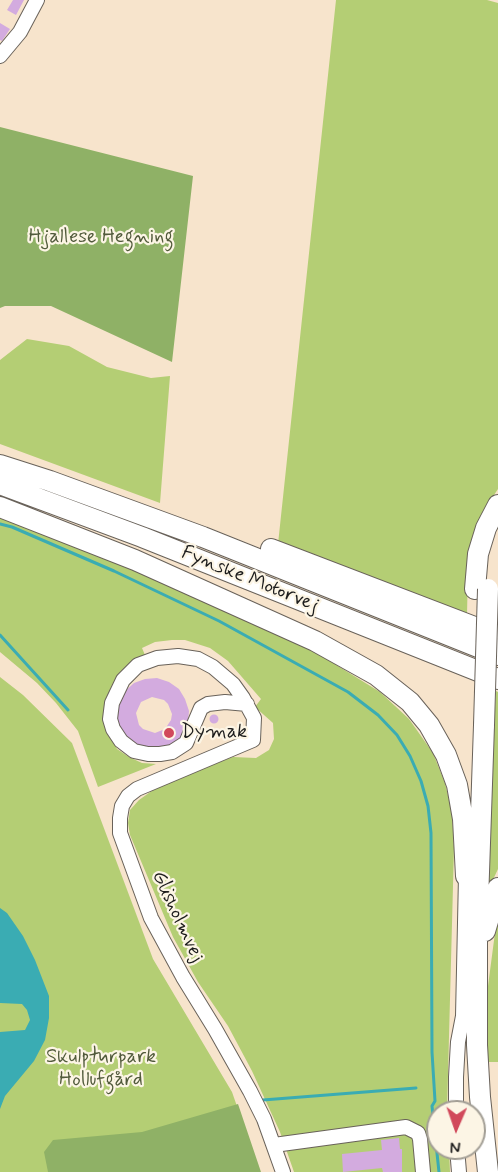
<!DOCTYPE html>
<html>
<head>
<meta charset="utf-8">
<style>
  body { margin:0 }
  #map { position:relative; width:498px; height:1172px; overflow:hidden; background:#f7e4cc; font-family:Mynerve,sans-serif }
  canvas { display:block }
  .north { position:absolute; left:426px; top:1100px; width:60px; height:60px; box-sizing:border-box; background:#fcf5e5; border:2px solid #a29e95; border-radius:50%; rotate:182deg; font-size:16px; font-weight:700; line-height:24px; text-align:center; color:#1c1c1c }
  .north::after { content:''; display:block; margin:auto; width:21px; height:27px; background:#d1495b; clip-path:polygon(50% 0,100% 100%,50% 72%,0 100%) }
</style>
</head>
<body>
<div id="map">
<canvas width="498" height="1172"></canvas>
<div class="north">N</div>
</div>
<script>
const g = document.querySelector('canvas').getContext('2d');
g.lineJoin = 'round';
function fillPath(path, color) { g.fillStyle = color; g.fill(path, 'evenodd'); }
const shape = rows => new Path2D(rows.map(r => 'M' + r).join(''));
function trace(path, color, width, dash) { g.strokeStyle = color; g.lineWidth = width; g.lineCap = dash ? 'butt' : 'round'; g.setLineDash(dash || []); g.stroke(path); }
function drawText(font, color, halo, rows, align = 'center') {
  g.font = font + ' Mynerve,sans-serif'; g.lineWidth = 4.5; g.setLineDash([]); g.textBaseline = 'middle'; g.strokeStyle = halo; g.fillStyle = color; for (const [text, x, y, turn = 0] of rows) {
    g.save(); g.translate(x, y); g.rotate((+turn || 0) * Math.PI / 180); g.textAlign = isNaN(turn) ? turn : align; if (halo) g.strokeText(text, 0, 0); g.fillText(text, 0, 0); g.restore();
  }
}
fillPath(shape([
  [336,0,487,0,498,3,498,489,482,513,473,534,468,565,467,616,278,544],
  [27,339,69,346,107,367,151,378,170,376,160,503,0,444,0,360],
  [0,515,108,557,312,650,380,692,409,719,433,753,445,783,452,812,454,848,447,1112,438,1112,438,1148,449,1148,450,1172,294,1172,280,1132,252,1071,228,1026,198,982,173,937,130,835,128,823,130,810,139,800,163,783,233,757,256,758,269,750,274,739,273,723,255,707,261,699,228,661,210,648,185,640,172,640,155,642,142,648,145,655,129,664,119,673,111,687,105,711,105,725,117,749,129,757,142,763,156,764,98,787,78,731,56,703,37,683,0,652],
  [0,677,23,695,72,743,153,959,232,1092,260,1172,0,1172],
  [496,691,498,692,498,869,484,899],
  [498,910,498,1062,487,1062,485,992,488,986]
]), '#b4ce74');
fillPath(shape([
  [0,127,193,176,172,362,51,306,5,306,0,308],
  [238,1104,261,1172,48,1172,44,1152,53,1140,142,1132]
]), '#8fb166');
fillPath(shape([
  [0,908,7,913,23,936,35,960,49,996,49,1018,45,1040,34,1061,5,1096,0,1109,0,1032,25,1030,30,1020,27,1010,22,1004,0,1003]
]), '#3aacb3');
trace(shape([
  [0,524,12,527,114,571,219,621,348,692,378,715,397,735,410,756,421,781,428,806,431,833,432,1052,435,1101,432,1106,439,1172],
  [0,635,68,710],
  [263,1100,416,1088]
]), '#3aacb3', 3);
fillPath(shape([
  [13,0,24,0,16,15,7,10],
  [0,23,10,29,2,41,0,40],
  [157,678,169,682,179,689,185,699,189,711,188,723,183,734,175,743,164,748,142,748,123,735,118,724,117,713,119,702,125,691,134,683,145,679],
  [152,697,164,700,168,704,172,714,171,720,165,729,155,733,143,729,139,725,136,713,141,702],
  '209.5 719a4.5 4.5 0 1 1 9 0a4.5 4.5 0 1 1-9 0Z',
  [399,1138,400,1149,402,1149,402,1172,383,1172,382,1168,343,1172,342,1154,382,1150,381,1140]
]), '#d3abdf');
const minor = shape([
  [0,56,20,32,37,0],
  [247,704,225,702,208,704,201,708,186,743,172,752,160,754,148,754,134,751,121,741,113,729,110,719,112,703,123,680,138,665,157,658,178,656,198,659,213,667,233,684,243,698,254,718,253,740,137,789,128,796,122,806,120,818,120,833,151,918,183,977,215,1029,250,1091,264,1119,283,1172],
  [456,1112,456,1077,458,1042,463,1016,466,876],
  [274,1145,406,1127,418,1133,420,1139,423,1172],
  [457,1148,459,1172]
]);
const highway = shape([
  [0,465,50,481,203,537,498,655],
  [0,484,142,537,498,679],
  [0,507,135,560,315,641,376,675,410,702,429,725,446,755,457,785,463,819,466,876],
  [271,549,498,636],
  [475,589,478,554,486,528,498,505],
  [484,725,477,931,477,1045,480,1097,488,1172],
  [485,931,498,888]
]);
trace(minor, '#69625a', 16);
trace(highway, '#69625a', 22);
trace(minor, '#fff', 14);
trace(highway, '#fff', 20);
const highwayBridge = shape([
  [484,725,488,589]
]);
trace(highwayBridge, '#69625a', 22, []);
trace(highwayBridge, '#fff', 20);
for (const [x, y, r, color] of [
  [169,733,6,"#d1495b"]
]) { const dot = new Path2D(); dot.arc(x, y, r, 0, 2 * Math.PI); g.fillStyle = color; g.fill(dot); trace(dot, '#fcf5e5', 2); }
drawText('20px', '#515a3b', '#fcf5e5', [
  ["Hjallese Hegning",101,238],
  ["Skulpturpark",101,1058],
  ["Hollufgård",101,1081]
]);
drawText('20px', '#1c1c1c', '#fcf5e5', [
  ["Fynske Motorvej",250,580,22],
  ["Glisholmvej",177,917,65]
]);
drawText('20px', '#1c1c1c', '#fcf5e5', [
  ["Dymak",181,733]
], 'left');
</script>
</body>
</html>
